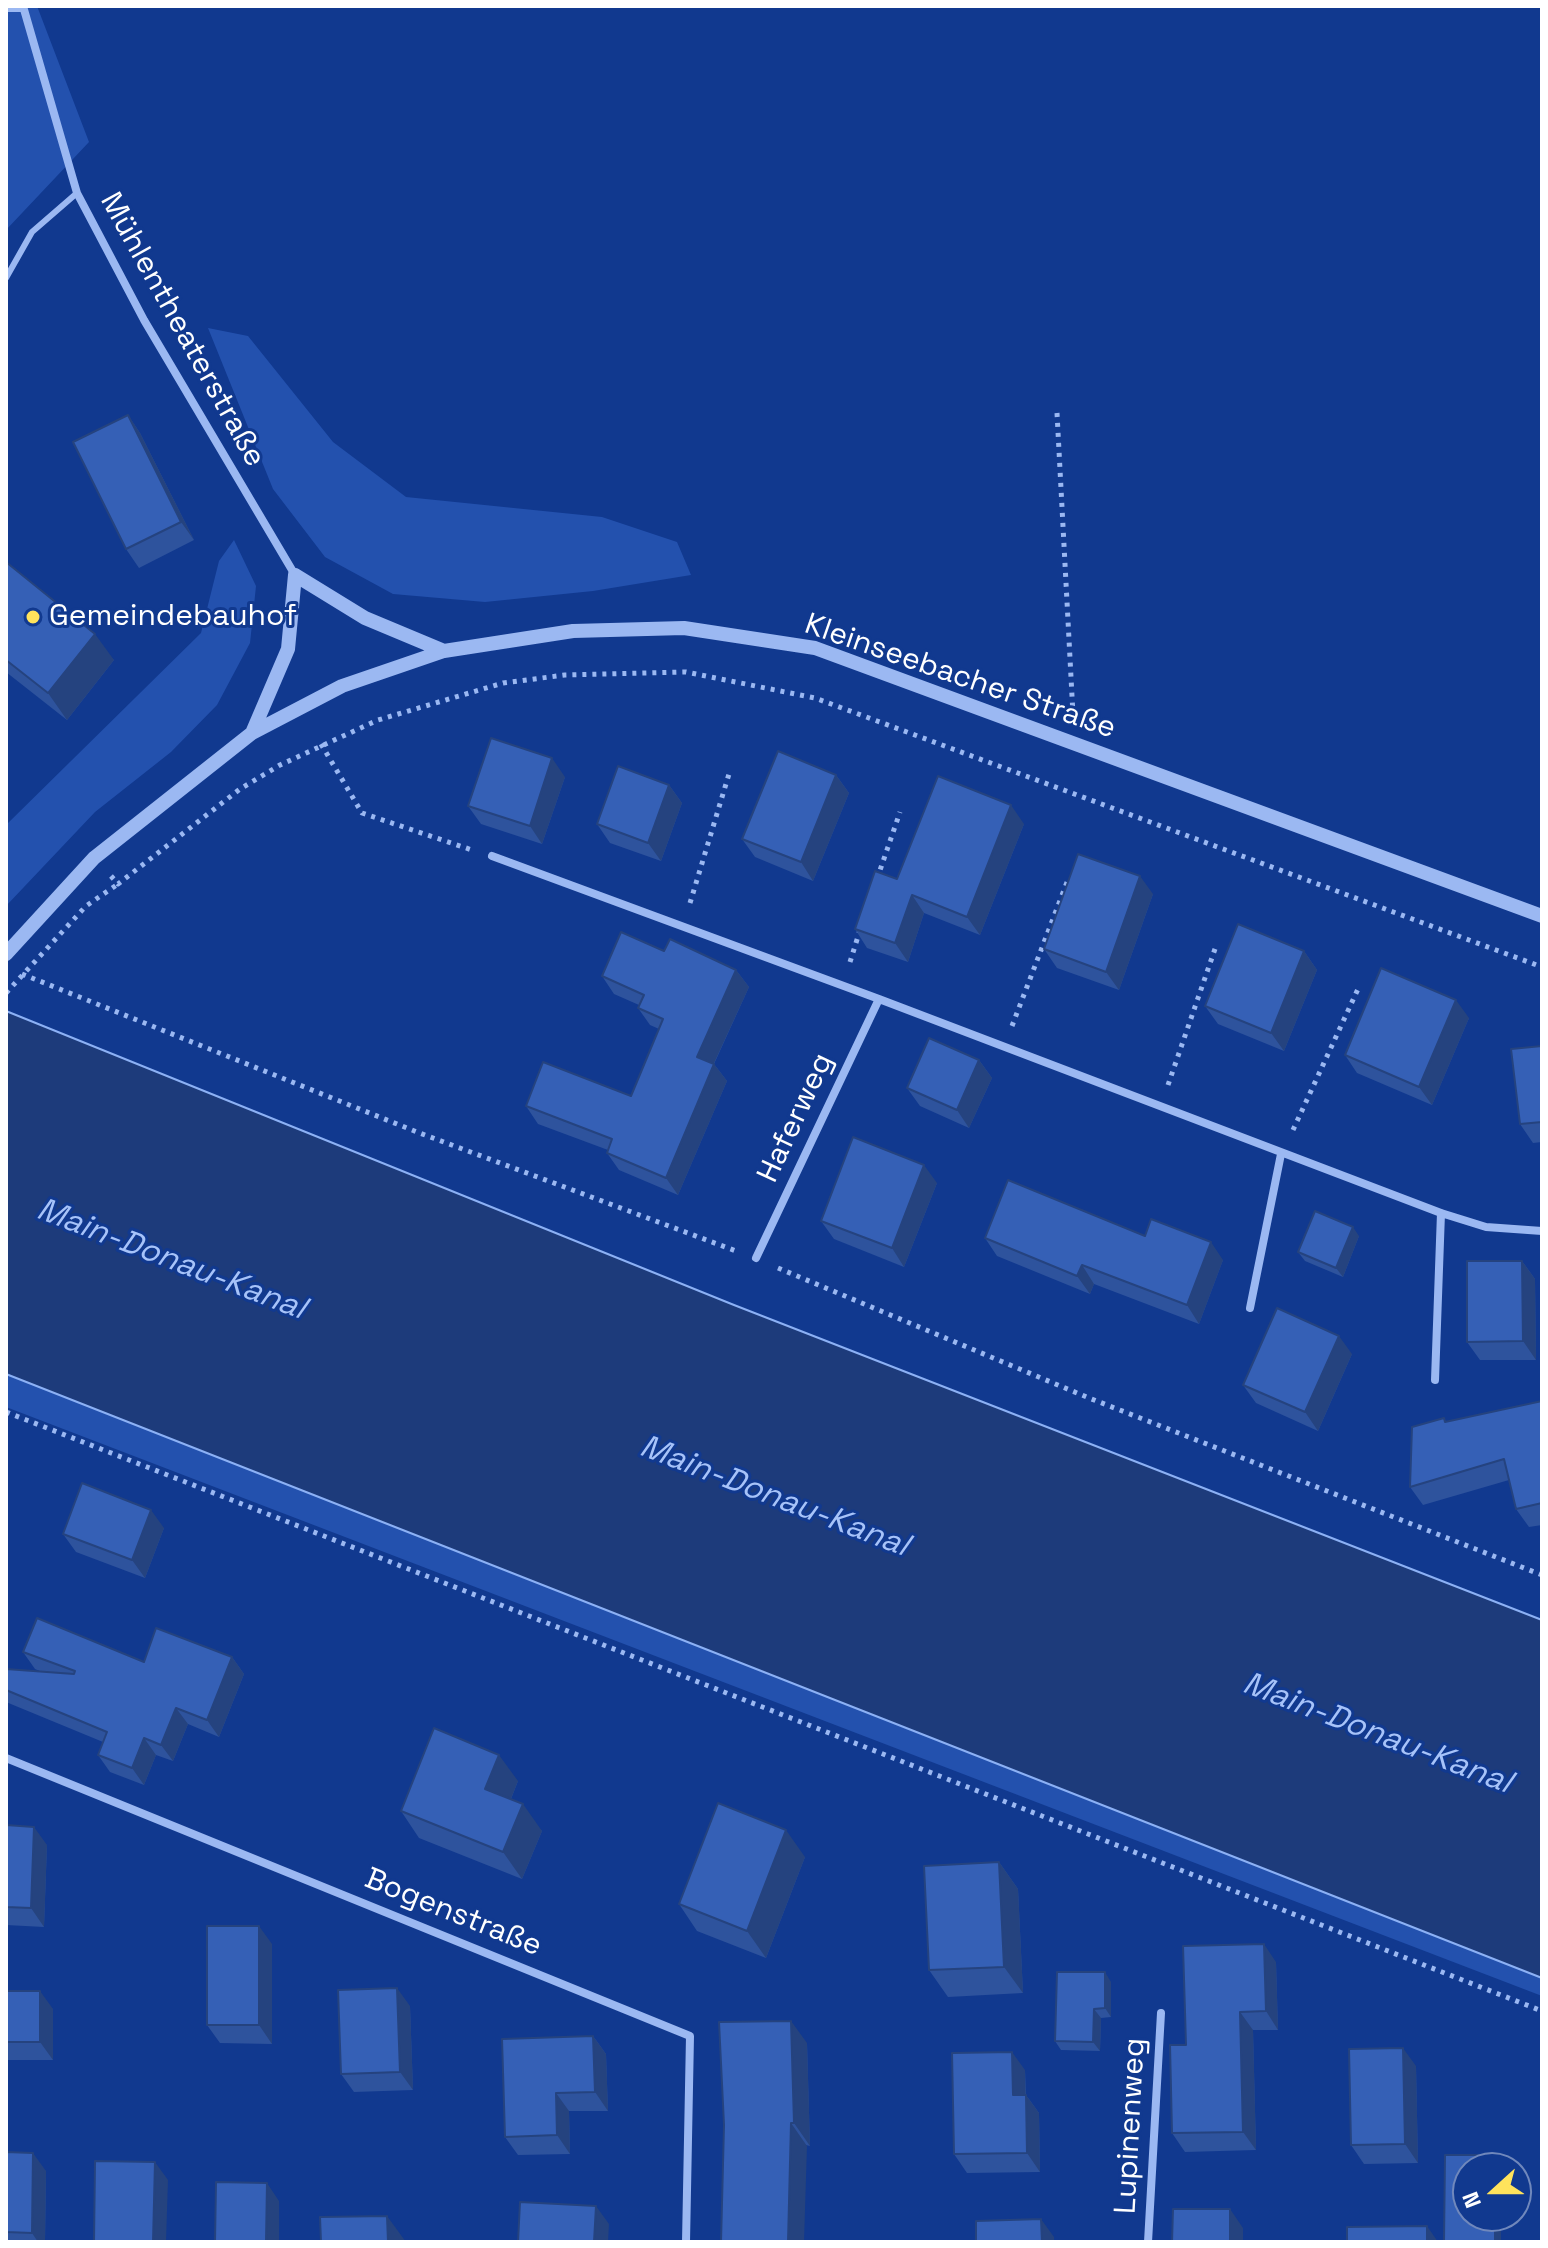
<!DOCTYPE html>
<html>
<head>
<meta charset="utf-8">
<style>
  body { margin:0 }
  #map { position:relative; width:1548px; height:2248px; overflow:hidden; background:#11398f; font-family:"Space Grotesk",sans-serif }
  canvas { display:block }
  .frame { position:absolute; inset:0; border:8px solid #fff; pointer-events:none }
  .north { position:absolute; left:1452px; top:2152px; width:80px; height:80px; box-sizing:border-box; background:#11398f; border:2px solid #7088bc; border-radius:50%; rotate:249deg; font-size:22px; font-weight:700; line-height:32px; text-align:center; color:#fff }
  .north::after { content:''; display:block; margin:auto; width:28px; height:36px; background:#ffe35c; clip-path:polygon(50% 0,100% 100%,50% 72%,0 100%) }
</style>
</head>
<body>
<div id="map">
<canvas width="1548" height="2248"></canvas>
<div class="frame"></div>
<div class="north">N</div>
</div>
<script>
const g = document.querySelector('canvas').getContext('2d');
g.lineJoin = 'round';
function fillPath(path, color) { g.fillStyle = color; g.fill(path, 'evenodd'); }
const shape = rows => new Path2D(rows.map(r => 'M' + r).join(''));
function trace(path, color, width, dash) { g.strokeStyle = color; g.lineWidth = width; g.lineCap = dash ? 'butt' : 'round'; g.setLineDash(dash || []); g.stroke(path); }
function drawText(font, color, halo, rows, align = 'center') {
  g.font = font + ' "Space Grotesk",sans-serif'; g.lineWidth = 6; g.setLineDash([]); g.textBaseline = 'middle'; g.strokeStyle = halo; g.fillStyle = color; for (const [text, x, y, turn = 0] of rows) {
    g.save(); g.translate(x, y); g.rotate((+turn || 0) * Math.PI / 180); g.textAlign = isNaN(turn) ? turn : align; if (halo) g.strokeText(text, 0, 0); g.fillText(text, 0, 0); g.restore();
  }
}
fillPath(shape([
  [22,6,37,6,89,142,6,230,6,9],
  [208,328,248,336,333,442,406,497,602,517,677,542,691,575,593,591,485,602,393,594,325,557,273,489],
  [234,540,256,586,250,643,217,705,171,752,95,812,6,906,6,825,201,633,219,561],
  [6,1374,1542,1978,1542,1996,6,1407]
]), '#2351ae');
const water = shape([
  [6,1011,734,1305,1542,1620,1542,1978,6,1374,6,1011]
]);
fillPath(water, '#1d3b7b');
trace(water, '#8cb1f5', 2);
trace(shape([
  [1057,413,1073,715],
  [321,744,362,813,472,850],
  [111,876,118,884,240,789,280,765,378,720,503,683,565,675,686,672,815,698,1542,967],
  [877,879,900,812],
  [690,903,729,774],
  [850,962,860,930],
  [22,974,417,1132,736,1251],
  [1012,1026,1069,877],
  [1168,1085,1216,946],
  [1293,1130,1358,989],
  [778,1268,1089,1398,1542,1575],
  [6,1412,1542,2011]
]), '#9bb8f2', 5, [4, 6]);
trace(shape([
  [6,9,23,9],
  [6,278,32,232,77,193]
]), '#9bb8f2', 6);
trace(shape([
  [23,6,77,193,144,320,295,575],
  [492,856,879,999],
  [756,1258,879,999,1441,1213,1486,1227,1542,1231],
  [1250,1308,1281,1154],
  [1435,1380,1441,1213],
  [6,1758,690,2036,686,2242],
  [1148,2242,1161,2013]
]), '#9bb8f2', 8);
trace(shape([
  [252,733,288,649,295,575,365,618,444,651],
  [6,954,94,858,252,733,342,686,444,651,573,631,684,628,815,648,1542,916]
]), '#9bb8f2', 14);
trace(shape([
  [6,993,86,906,118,884]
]), '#9bb8f2', 5, [4, 6]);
fillPath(shape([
  [128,415,140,433,194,540,139,568,126,549],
  [6,562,114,660,67,720,6,672],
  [836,775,849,793,813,881,755,857,742,839],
  [565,777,542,844,481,824,468,806],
  [669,785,682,803,661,861,610,843,597,824],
  [1024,824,980,935,924,913,908,962,867,948,855,929,897,879],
  [1153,894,1119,990,1057,968,1044,949],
  [664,951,736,970,749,987,714,1064,727,1081,678,1195,619,1170,607,1153,608,1150,538,1124,526,1106,631,1096,659,1029,650,1025,638,1008,639,1005,614,994,602,976],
  [1304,951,1317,970,1284,1051,1218,1024,1205,1006],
  [1469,1018,1432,1105,1357,1073,1345,1055],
  [1542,1046,1542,1142,1533,1143,1520,1124],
  [979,1060,992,1078,969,1128,920,1106,907,1088],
  [937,1183,904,1267,834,1239,821,1221],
  [1145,1236,1223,1260,1199,1324,1094,1284,1090,1294,997,1256,985,1238],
  [1359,1236,1343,1277,1305,1261,1298,1252],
  [1522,1261,1535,1279,1536,1360,1480,1360,1467,1342],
  [1352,1354,1318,1431,1256,1403,1243,1385],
  [1542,1401,1542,1525,1529,1527,1516,1509,1509,1480,1423,1505,1410,1487,1446,1422],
  [164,1528,145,1578,76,1552,63,1534],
  [23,1652,144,1662,232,1657,244,1674,219,1737,188,1724,173,1761,156,1755,144,1785,110,1772,98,1755,103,1742,6,1702,6,1669,42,1672,35,1669],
  [518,1781,511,1799,542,1831,522,1879,419,1838,401,1811],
  [6,1825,47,1845,44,1927,6,1925],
  [805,1857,766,1958,697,1931,679,1904],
  [999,1862,1018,1889,1023,1993,948,1997,929,1970],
  [272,1944,272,2044,220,2043,207,2025],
  [1276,1962,1278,2030,1253,2030,1256,2150,1185,2152,1172,2133,1186,2045],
  [1111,1982,1111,2017,1101,2018,1100,2051,1061,2050,1055,2041],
  [6,1991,53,2009,53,2060,6,2060],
  [410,2006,413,2090,354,2092,341,2074],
  [593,2036,606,2054,608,2111,569,2111,570,2154,518,2155,505,2137],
  [807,2043,810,2146,724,2125],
  [1416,2066,1418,2163,1364,2164,1351,2145],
  [1025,2070,1026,2095,1039,2113,1040,2172,967,2173,954,2154],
  [6,2152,46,2171,45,2242,6,2242]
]), '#2e539d');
fillPath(shape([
  [128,415,140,433,194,540,181,522],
  [95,634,114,660,67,720,48,693],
  [552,758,565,777,542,844,530,826],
  [836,775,849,793,813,881,801,862],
  [669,785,682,803,661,861,648,843],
  [1011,805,1024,824,980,935,967,917],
  [1140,876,1153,894,1119,990,1106,972],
  [912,895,924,913,908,962,895,943],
  [1304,951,1317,970,1284,1051,1271,1033],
  [736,970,749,987,709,1074,697,1057],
  [1456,1000,1469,1018,1432,1105,1419,1087],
  [979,1060,992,1078,969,1128,957,1110],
  [714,1064,727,1081,678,1195,666,1178],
  [924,1165,937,1183,904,1267,892,1248],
  [1353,1227,1359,1236,1343,1277,1336,1268],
  [1211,1242,1223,1260,1199,1324,1187,1305],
  [1522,1261,1535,1279,1536,1360,1523,1341],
  [1082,1265,1094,1284,1090,1294,1077,1276],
  [1339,1336,1352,1354,1318,1431,1305,1412],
  [151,1510,164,1528,145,1578,132,1560],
  [232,1657,244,1674,219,1737,207,1720],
  [176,1708,188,1724,173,1761,161,1745],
  [144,1738,156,1755,144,1785,132,1768],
  [499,1755,518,1781,504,1816,485,1789],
  [523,1804,542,1831,522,1879,503,1852],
  [34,1827,47,1845,44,1927,31,1908],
  [786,1830,805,1857,766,1958,747,1931],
  [999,1862,1018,1889,1023,1993,1004,1967],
  [259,1926,272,1944,272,2044,259,2025],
  [1264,1944,1276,1962,1278,2030,1266,2011],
  [1105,1972,1111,1982,1111,2017,1105,2008],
  [397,1988,410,2006,413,2090,400,2072],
  [40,1991,53,2009,53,2060,40,2042],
  [1094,2009,1101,2018,1100,2051,1093,2042],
  [1240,2012,1253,2030,1256,2150,1243,2132],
  [791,2021,807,2043,810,2146,794,2123],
  [593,2036,606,2054,608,2111,595,2092],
  [1403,2048,1416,2066,1418,2163,1405,2144],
  [1012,2052,1025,2070,1026,2114,1013,2095],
  [556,2093,569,2111,570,2154,557,2135],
  [1026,2095,1039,2113,1040,2172,1027,2153],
  [791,2123,807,2146,804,2242,788,2242],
  [33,2153,46,2171,45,2242,38,2242,32,2233],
  [1495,2155,1502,2165,1502,2168,1495,2168],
  [155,2162,168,2180,166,2242,153,2242],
  [267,2183,279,2201,279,2242,266,2242],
  [596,2206,609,2224,608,2242,594,2242],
  [1230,2209,1243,2228,1243,2242,1230,2242],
  [387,2216,406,2242,388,2242],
  [1495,2216,1501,2216,1501,2242,1495,2242],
  [1041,2219,1054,2237,1054,2242,1042,2242],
  [1427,2226,1438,2242,1427,2242]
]), '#25437f');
const building = shape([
  [128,415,181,522,126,549,73,442,128,415],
  [6,562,95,634,48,693,6,660,6,562],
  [491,738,552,758,530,826,468,806,491,738],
  [778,751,836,775,801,862,742,839,778,751],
  [618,766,669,785,648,843,597,824,618,766],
  [938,776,1011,805,967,917,912,895,895,943,855,929,875,871,897,879,938,776],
  [1078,854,1140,876,1106,972,1044,949,1078,854],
  [1238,924,1304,951,1271,1033,1205,1006,1238,924],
  [621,932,664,951,670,939,736,970,697,1057,714,1064,666,1178,607,1153,612,1139,526,1106,543,1062,631,1096,663,1019,638,1008,644,995,602,976,621,932],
  [1381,968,1456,1000,1419,1087,1345,1055,1381,968],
  [929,1038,979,1060,957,1110,907,1088,929,1038],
  [1542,1046,1542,1122,1520,1124,1511,1049,1542,1046],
  [853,1137,924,1165,892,1248,821,1221,853,1137],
  [1008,1180,1145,1236,1151,1219,1211,1242,1187,1305,1082,1265,1077,1276,985,1238,1008,1180],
  [1315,1211,1353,1227,1336,1268,1298,1252,1315,1211],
  [1467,1261,1522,1261,1523,1341,1467,1342,1467,1261],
  [1277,1308,1339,1336,1305,1412,1243,1385,1277,1308],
  [1542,1401,1542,1503,1516,1509,1504,1459,1410,1487,1412,1427,1444,1418,1445,1422,1542,1401],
  [82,1483,151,1510,132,1560,63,1534,82,1483],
  [37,1618,144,1662,156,1628,232,1657,207,1720,176,1708,161,1745,144,1738,132,1768,98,1755,107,1732,6,1690,6,1669,74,1674,75,1671,23,1652,37,1618],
  [434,1728,499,1755,485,1789,523,1804,503,1852,401,1811,434,1728],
  [718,1803,786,1830,747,1931,679,1904,718,1803],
  [6,1825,34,1827,31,1908,6,1907,6,1825],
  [999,1862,1004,1967,929,1970,924,1866,999,1862],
  [207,1926,259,1926,259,2025,207,2025,207,1926],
  [1264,1944,1266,2011,1240,2012,1243,2132,1172,2133,1170,2045,1186,2045,1183,1946,1264,1944],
  [1057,1972,1105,1972,1105,2008,1094,2009,1093,2042,1055,2041,1057,1972],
  [397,1988,400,2072,341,2074,338,1990,397,1988],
  [6,1991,40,1991,40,2042,6,2042,6,1991],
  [791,2021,794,2123,791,2123,788,2242,721,2242,724,2125,719,2022,791,2021],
  [593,2036,595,2092,556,2093,557,2135,505,2137,502,2039,593,2036],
  [1403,2048,1405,2144,1351,2145,1349,2049,1403,2048],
  [1012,2052,1013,2095,1026,2095,1027,2153,954,2154,952,2053,1012,2052],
  [6,2152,33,2153,32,2233,6,2232,6,2152],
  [1445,2155,1495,2155,1495,2168,1468,2168,1468,2216,1495,2216,1495,2242,1444,2241,1445,2155],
  [95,2161,155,2162,153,2242,94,2242,95,2161],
  [216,2182,267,2183,266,2242,215,2242,216,2182],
  [520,2202,596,2206,594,2242,518,2242,520,2202],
  [1173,2209,1230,2209,1230,2242,1172,2242,1173,2209],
  [387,2216,388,2242,321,2242,320,2217,387,2216],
  [1041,2219,1042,2242,976,2242,976,2221,1041,2219],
  [1427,2226,1427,2242,1347,2242,1347,2227,1427,2226]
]);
fillPath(building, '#3560b6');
trace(building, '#25437f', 2);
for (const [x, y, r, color] of [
  [33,617,8,"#ffe35c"]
]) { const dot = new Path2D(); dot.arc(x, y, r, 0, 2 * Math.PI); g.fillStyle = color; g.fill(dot); trace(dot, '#11398f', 3); }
drawText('30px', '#fff', '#11398f', [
  ["Mühlentheaterstraße",182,330,61],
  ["Kleinseebacher Straße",960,677,19],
  ["Haferweg",796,1118,-65],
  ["Bogenstraße",453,1913,22],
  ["Lupinenweg",1131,2126,-87]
]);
drawText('30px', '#fff', '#11398f', [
  ["Gemeindebauhof",49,617]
], 'left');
drawText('italic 32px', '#a7c3f9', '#11398f', [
  ["Main-Donau-Kanal",171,1260,21],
  ["Main-Donau-Kanal",774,1497,21],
  ["Main-Donau-Kanal",1377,1734,21]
]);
</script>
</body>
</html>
